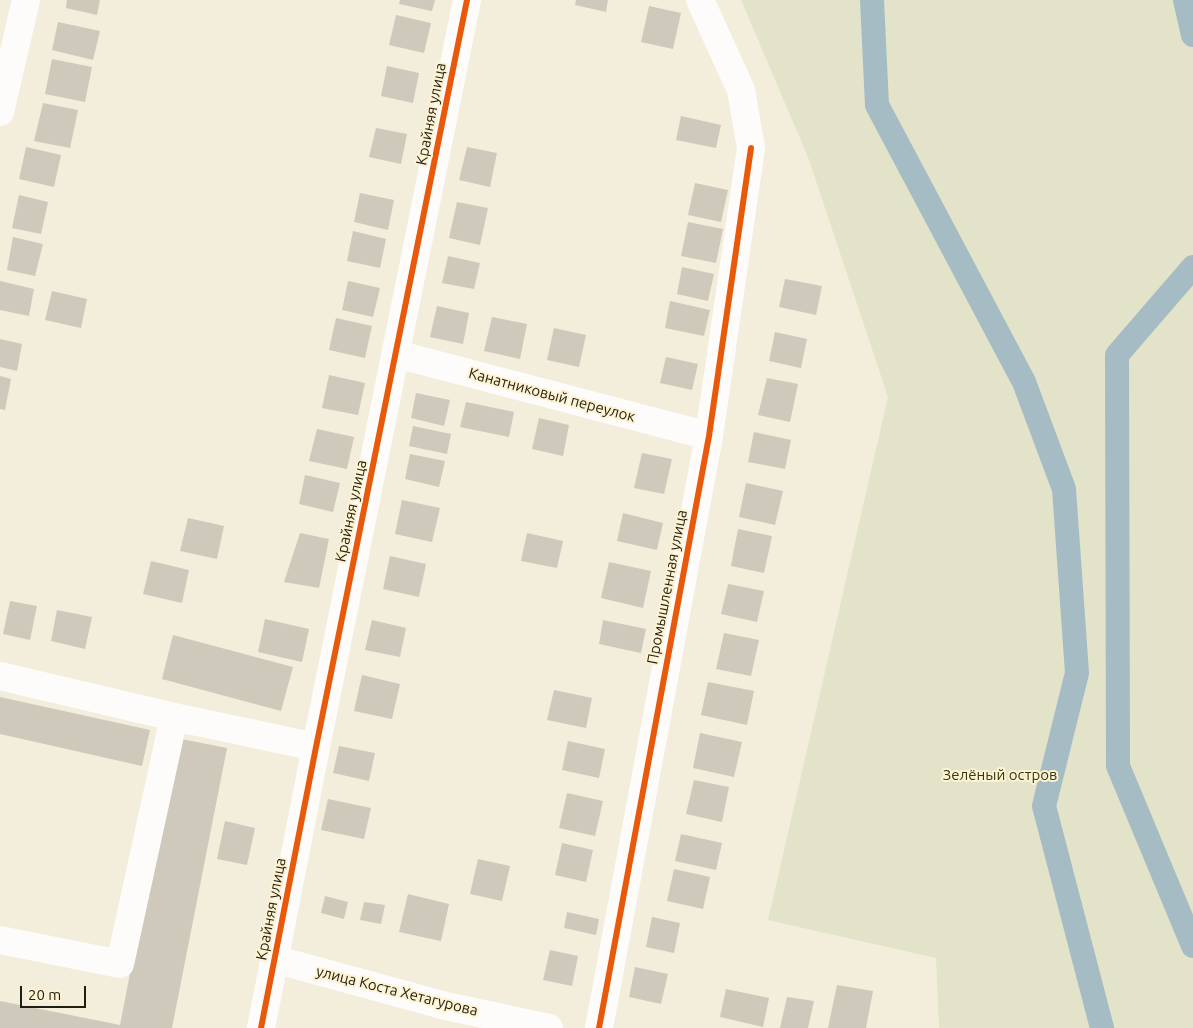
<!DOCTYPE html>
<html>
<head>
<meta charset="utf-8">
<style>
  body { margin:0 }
  #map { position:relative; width:1193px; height:1028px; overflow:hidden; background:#f3eddb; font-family:Ubuntu,sans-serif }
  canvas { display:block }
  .scale { position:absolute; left:20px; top:986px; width:66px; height:22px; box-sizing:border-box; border:2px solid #211d11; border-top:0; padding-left:6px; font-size:15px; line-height:18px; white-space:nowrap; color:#211d11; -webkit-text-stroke:4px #fdf2d1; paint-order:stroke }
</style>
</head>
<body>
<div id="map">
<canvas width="1193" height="1028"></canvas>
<div class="scale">20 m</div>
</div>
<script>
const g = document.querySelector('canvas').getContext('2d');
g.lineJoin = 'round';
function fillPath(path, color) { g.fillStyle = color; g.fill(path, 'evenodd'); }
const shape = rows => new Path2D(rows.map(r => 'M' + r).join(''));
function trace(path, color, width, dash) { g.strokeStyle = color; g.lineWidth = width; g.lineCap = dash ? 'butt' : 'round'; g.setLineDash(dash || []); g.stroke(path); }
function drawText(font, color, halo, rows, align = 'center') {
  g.font = font + ' Ubuntu,sans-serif'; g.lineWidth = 4; g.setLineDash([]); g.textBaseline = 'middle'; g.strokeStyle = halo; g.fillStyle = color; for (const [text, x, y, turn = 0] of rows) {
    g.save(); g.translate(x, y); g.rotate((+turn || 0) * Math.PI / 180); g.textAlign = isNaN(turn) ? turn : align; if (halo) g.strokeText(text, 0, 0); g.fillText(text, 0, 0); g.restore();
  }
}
fillPath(shape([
  [741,0,1193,0,1193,1028,939,1028,936,958,768,920,888,397,808,157]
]), '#e2e3c9');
trace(shape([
  [872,0,877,105,1024,382,1064,489,1077,673,1044,806,1102,1028],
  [1185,0,1193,35],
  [1193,267,1117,355,1118,766,1193,946]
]), '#a5bcc4', 24);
fillPath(shape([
  [67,0,100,0,97,15,66,8],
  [400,0,435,0,432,11,399,4],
  [576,0,608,0,606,12,575,5],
  [649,6,681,13,673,49,641,42],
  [396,15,431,23,424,53,389,45],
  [58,22,100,31,93,60,52,50],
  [52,59,92,67,85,102,45,94],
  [387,66,419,73,413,103,381,96],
  [43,103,78,110,70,148,34,141],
  [681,116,721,125,716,148,676,140],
  [376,128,407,134,401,164,369,157],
  [26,147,61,155,54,187,19,179],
  [467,147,497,153,490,187,459,180],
  [695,183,728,190,721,222,688,215],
  [360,193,394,200,388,230,354,222],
  [19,195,48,202,41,234,12,228],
  [457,202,488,208,480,245,449,238],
  [688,222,723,229,716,263,681,256],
  [353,231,386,239,380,268,347,261],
  [13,237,43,244,35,276,7,270],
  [448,256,480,263,474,289,442,283],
  [682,267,714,274,708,301,677,294],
  [785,279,822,286,816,315,779,307],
  [0,281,34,289,29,316,0,310],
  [348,281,380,288,373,317,342,310],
  [52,291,87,299,81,328,45,320],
  [670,301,710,310,704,336,665,328],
  [437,306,469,313,463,344,430,337],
  [492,317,527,324,520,359,484,351],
  [336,318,372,326,365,358,329,350],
  [554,328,586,335,579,367,547,360],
  [775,332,807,339,801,368,769,361],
  [0,339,22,344,17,371,0,367],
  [666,357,698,364,692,390,660,383],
  [329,375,365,383,358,415,322,408],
  [0,376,11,379,5,410,0,409],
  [767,378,798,384,790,422,758,415],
  [416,393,450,400,444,426,411,418],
  [466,402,514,412,509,437,460,427],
  [539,418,569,425,563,456,532,449],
  [413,426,451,434,447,454,409,446],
  [317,429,354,437,347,469,309,461],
  [754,432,791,440,785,469,748,462],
  [642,453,672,459,664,494,634,488],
  [410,454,445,461,439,487,405,479],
  [305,475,340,483,333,512,299,504],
  [746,483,783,491,775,525,739,517],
  [402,500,440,508,432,542,395,534],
  [623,513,663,523,657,550,617,541],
  [188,518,224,526,217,559,180,551],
  [738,529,772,536,764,573,731,566],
  [300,533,329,539,319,588,284,582],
  [527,533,563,541,557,568,521,561],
  [390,556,426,564,419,597,383,589],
  [151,561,189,570,182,603,143,594],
  [609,562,651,571,643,608,601,598],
  [728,584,764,591,757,622,721,614],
  [10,601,37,606,30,640,3,634],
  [57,610,92,617,85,649,51,641],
  [265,619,309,629,302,662,258,652],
  [372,620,406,628,400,657,365,650],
  [603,620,646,629,641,653,599,644],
  [724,633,759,640,751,676,716,669],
  [173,635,293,667,281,711,162,679],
  [362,675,400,684,392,719,354,711],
  [708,682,754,691,747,725,701,715],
  [554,690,592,698,586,728,547,720],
  [0,697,150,730,142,766,0,734],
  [700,733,742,742,734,777,693,768],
  [176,738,227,748,172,1028,0,1028,0,1001,120,1025],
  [568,741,605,749,599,778,562,770],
  [339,746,375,753,369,781,333,773],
  [694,780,729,787,722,822,686,814],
  [567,793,603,801,595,836,559,828],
  [328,799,371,808,364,839,321,830],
  [225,821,255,828,247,865,217,859],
  [681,834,722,843,716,870,675,861],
  [562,843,593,850,586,882,555,875],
  [478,859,510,866,502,901,470,894],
  [674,869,710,877,703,909,667,901],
  [408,894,449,904,441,941,399,932],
  [325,896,348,902,344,919,321,913],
  [364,902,385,905,381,924,360,920],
  [567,912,599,919,596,935,564,928],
  [652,917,680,923,674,953,646,947],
  [550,950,578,956,572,986,543,980],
  [635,967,668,974,661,1004,629,997],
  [837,985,873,991,866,1028,828,1028],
  [726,989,769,998,763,1027,720,1017],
  [787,997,814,1001,808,1028,780,1028]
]), '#cec9bb');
trace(shape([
  [0,112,26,0],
  [396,354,709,436],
  [0,676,174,717],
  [0,940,120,964,174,717,316,747],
  [274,959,446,1006,549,1028],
  [261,1028,316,747,467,0],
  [599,1028,709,436,751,148,741,90,700,0]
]), '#fdfcfa', 28);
trace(shape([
  [261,1028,316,747,467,0],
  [599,1028,709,436,751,148]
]), '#e8590c', 6);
drawText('15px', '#211d11', '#fdf2d1', [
  ["Крайняя улица",431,114,-79],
  ["Канатниковый переулок",552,395,15],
  ["Крайняя улица",351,511,-78],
  ["Промышленная улица",667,587,-79],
  ["Крайняя улица",271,909,-79],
  ["улица Коста Хетагурова",397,991,14]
]);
drawText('15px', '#35390f', '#fdf2d1', [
  ["Зелёный остров",1000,775]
]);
</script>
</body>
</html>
